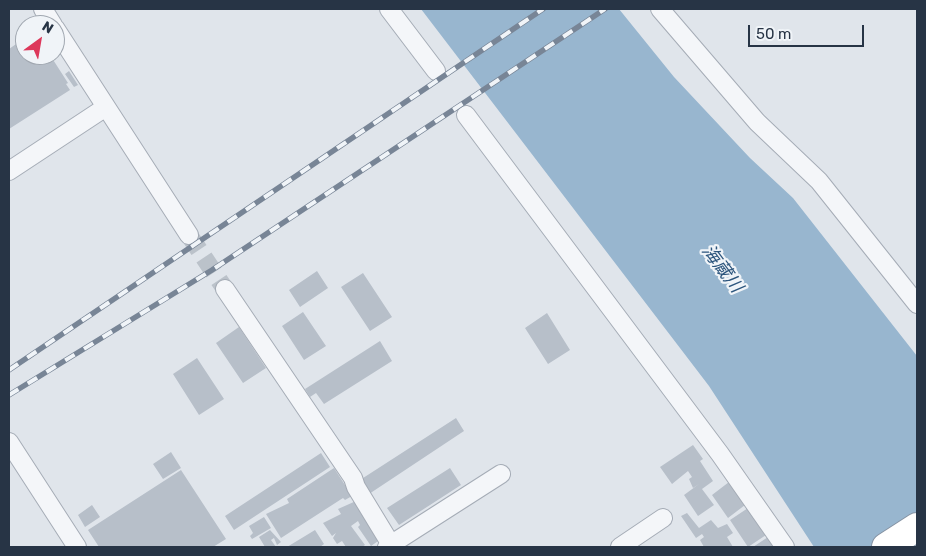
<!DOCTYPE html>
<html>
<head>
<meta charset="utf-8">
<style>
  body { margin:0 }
  #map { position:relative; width:926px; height:556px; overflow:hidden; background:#e0e5eb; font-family:Rubik,sans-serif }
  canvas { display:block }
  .frame { position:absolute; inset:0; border:10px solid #273445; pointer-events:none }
  .north { position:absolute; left:15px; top:15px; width:50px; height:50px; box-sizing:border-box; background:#f0f4f8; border:1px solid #a0a7b0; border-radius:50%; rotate:32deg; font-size:14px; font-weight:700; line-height:20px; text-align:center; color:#273445 }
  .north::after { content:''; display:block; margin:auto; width:18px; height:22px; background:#dd385b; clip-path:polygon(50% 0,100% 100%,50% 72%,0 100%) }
  .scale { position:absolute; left:748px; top:25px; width:116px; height:22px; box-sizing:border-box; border:2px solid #273445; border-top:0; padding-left:6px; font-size:15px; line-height:18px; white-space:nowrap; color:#273445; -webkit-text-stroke:4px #f0f4f8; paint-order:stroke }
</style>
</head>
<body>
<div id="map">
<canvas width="926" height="556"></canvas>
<div class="frame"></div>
<div class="north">N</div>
<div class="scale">50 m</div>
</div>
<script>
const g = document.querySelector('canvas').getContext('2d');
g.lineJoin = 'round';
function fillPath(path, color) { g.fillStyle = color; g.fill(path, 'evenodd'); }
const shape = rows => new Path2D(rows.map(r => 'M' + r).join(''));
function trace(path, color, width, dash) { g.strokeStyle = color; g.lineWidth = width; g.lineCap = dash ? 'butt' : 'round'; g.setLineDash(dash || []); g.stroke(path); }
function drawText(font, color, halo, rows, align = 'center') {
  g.font = font + ' Rubik,"Noto Sans JP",sans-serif'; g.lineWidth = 4.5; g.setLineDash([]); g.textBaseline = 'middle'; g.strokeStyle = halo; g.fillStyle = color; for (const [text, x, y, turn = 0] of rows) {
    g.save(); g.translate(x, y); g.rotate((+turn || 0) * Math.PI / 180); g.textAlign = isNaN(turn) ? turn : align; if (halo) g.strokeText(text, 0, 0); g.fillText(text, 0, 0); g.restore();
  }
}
fillPath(shape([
  [421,9,619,9,674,77,750,158,793,198,917,356,917,547,814,547,709,386]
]), '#98b6cf');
fillPath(shape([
  [19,42,25,50,25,55,50,55,68,83,66,84,70,90,9,129,9,49],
  [69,71,78,85,74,87,65,74],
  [317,271,328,288,300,307,289,290],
  [363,273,392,317,370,331,341,287],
  [303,312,326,346,304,360,282,326],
  [547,313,570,350,548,364,525,328],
  [239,327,266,368,243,383,216,343],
  [380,341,392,361,324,404,316,393,310,397,305,389],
  [197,358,224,399,199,415,173,374],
  [456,418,464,431,369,494,360,480],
  [693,445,703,459,700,461,713,481,702,489,714,505,698,516,684,495,699,484,693,488,689,479,692,477,688,471,672,484,660,467],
  [171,452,181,468,163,479,153,464],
  [321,453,330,467,234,530,225,516],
  [334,468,352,496,345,500,343,498,281,538,266,514,289,503,287,499],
  [450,468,461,485,399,525,387,508],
  [181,470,226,539,213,547,99,547,88,530],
  [729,482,745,505,728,518,712,495],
  [356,501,381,539,371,546,358,527,360,525,358,521,351,526,365,545,362,547,346,547,342,541,337,544,333,538,336,533,332,536,323,523,341,514,338,509],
  [92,505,100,517,85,527,78,515],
  [748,508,766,535,748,547,730,520],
  [687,513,699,528,711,520,718,528,727,524,733,533,727,537,733,547,704,547,700,540,704,537,702,534,696,538,681,516],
  [264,517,271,528,252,539,250,536,253,533,249,526],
  [270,530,281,542,277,545,274,538,271,540,276,547,265,547,259,537],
  [315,530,324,544,320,547,287,547],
  [768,537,775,547,753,547]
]), '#b7bfc9');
trace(shape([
  [189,235,225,289]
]), '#bbc2ca', 18, [18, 9]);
const minor = shape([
  [43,9,53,25],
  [389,9,436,71],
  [660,9,757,122,819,181,917,304],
  [55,28,189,235],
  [466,115,720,454,785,547],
  [9,171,106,107],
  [225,289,353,478,356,487,387,538,396,547],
  [9,442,77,547],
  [387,547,501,474],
  [620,547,663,518]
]);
const trunk = shape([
  [886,547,917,527]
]);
trace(minor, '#a5acb6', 20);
trace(trunk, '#8693a3', 30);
trace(minor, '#f4f6f9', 18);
trace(trunk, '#fff', 28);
const rail = shape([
  [9,370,543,9],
  [9,395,212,270,605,9]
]);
trace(rail, '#788596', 5.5);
trace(rail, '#f0f4f8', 4, [11]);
drawText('italic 18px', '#2c557d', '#f0f4f8', [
  ["海蔵川",722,269,53]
]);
</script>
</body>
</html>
